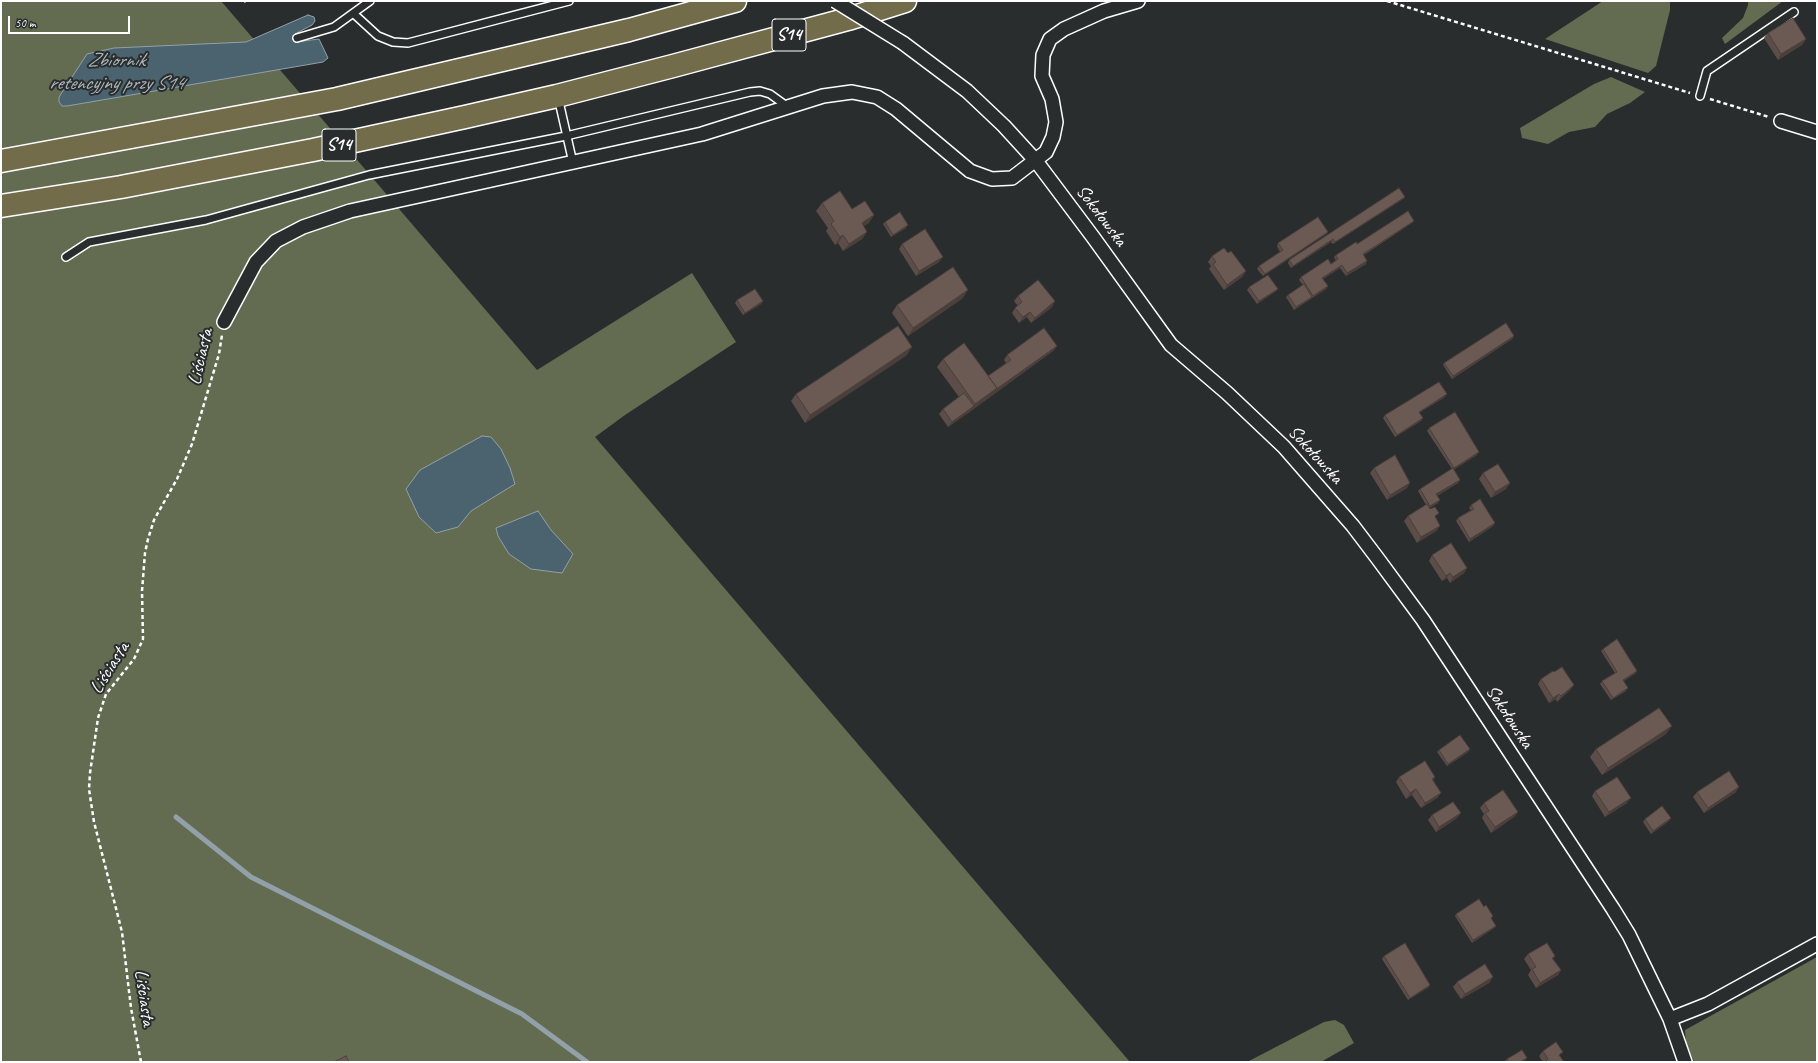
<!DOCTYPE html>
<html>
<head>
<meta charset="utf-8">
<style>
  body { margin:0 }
  #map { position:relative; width:1818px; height:1063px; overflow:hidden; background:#2a2d2e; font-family:Caveat,sans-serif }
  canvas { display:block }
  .frame { position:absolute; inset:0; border:2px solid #fff; pointer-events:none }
  .scale { position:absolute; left:8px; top:16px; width:122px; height:18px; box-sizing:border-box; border:2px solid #fff; border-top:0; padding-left:5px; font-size:12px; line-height:14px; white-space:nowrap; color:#fff; -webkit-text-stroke:3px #2a2d2e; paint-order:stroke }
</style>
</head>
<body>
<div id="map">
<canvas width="1818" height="1063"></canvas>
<div class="frame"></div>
<div class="scale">50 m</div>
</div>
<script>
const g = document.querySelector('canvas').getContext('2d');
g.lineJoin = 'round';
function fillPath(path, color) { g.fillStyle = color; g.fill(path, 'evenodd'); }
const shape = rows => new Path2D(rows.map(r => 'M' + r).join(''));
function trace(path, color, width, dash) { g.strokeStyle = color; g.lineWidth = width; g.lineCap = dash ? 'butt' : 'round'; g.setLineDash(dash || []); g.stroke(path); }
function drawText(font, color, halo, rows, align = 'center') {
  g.font = font + ' Caveat,sans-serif'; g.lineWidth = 4; g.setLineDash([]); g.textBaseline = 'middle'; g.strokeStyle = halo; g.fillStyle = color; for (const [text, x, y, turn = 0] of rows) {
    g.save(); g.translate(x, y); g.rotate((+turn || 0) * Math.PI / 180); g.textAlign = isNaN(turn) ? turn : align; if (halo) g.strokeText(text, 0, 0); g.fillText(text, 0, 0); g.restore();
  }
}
fillPath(shape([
  [1,1,221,1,537,370,692,273,736,342,625,415,595,437,1130,1062,1,1062],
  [1603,1,1670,1,1670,10,1656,66,1648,73,1545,39],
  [1748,1,1783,1,1725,44,1722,38,1743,18,1748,5],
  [1611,77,1645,92,1630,103,1607,114,1595,127,1569,132,1548,144,1522,138,1520,128,1594,84],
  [1817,957,1817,1062,1694,1062,1686,1043,1685,1030],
  [1335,1020,1344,1025,1354,1043,1321,1062,1247,1062,1324,1022]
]), '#636b51');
const water = shape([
  [308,15,314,17,315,21,312,25,295,34,296,42,319,39,328,58,323,62,67,106,62,106,59,102,59,97,87,54,114,48,246,42,308,15],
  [482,436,491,437,501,449,510,468,515,484,471,511,458,527,436,533,419,517,406,489,420,470,482,436],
  [538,511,551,530,573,554,562,573,531,569,509,554,498,536,496,528,538,511]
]);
fillPath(water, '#4a636f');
trace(water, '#92a1a9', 1);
trace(shape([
  [176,817,251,877,522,1014,587,1062]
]), '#92a1a9', 5);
const lane = shape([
  [354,14,378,36,393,42,408,43,569,1],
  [297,38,334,27,370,1],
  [1700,96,1707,71,1794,12],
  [558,97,573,163],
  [66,257,89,242,206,220,369,175,566,136,750,92,760,91,770,94,788,107]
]);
const street = shape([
  [903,43,967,91,1004,126,1036,161,1093,237,1171,345,1227,393,1284,447,1353,526,1378,559,1423,620,1613,909,1629,935,1670,1019,1685,1062],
  [1781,121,1817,132],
  [224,322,256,262,276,241,303,227,350,211,702,134,823,96,852,92,877,97,896,109,970,171,992,179,1012,178,1046,152,1053,137,1056,122,1052,99,1042,76,1043,55,1050,39,1064,29,1104,11,1138,1],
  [1670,1019,1708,1004,1817,944]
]);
const highway = shape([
  [1,161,337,99,629,30,735,1],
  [1,206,121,187,313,150,465,117,557,96,673,66,848,19,905,1]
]);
trace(lane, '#fff', 10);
trace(street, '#fff', 16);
trace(highway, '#fff', 25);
trace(shape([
  [1387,1,1690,93],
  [244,2,245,1],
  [1710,99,1769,117],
  [141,1062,131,1008,122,932,94,822,89,789,90,773,98,718,106,694,134,659,143,639,142,591,145,553,148,539,154,520,177,479,192,444,219,354,222,335]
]), '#fff', 2.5, [4, 3]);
trace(lane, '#2a2d2e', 7);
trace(street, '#2a2d2e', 13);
trace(highway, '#726c4b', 22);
const streetBridge = shape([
  [835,1,903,43]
]);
trace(streetBridge, '#fff', 16, []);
trace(streetBridge, '#2a2d2e', 13);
fillPath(shape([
  [1768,33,1806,39,1802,45,1778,60,1764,38],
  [1405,197,1403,199,1333,244,1331,242,1291,268,1288,263,1289,260],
  [822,203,869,223,863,226,867,232,862,239,843,251,838,243,835,245,826,231,828,228,816,211],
  [885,222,906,228,891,237,883,224],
  [1412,223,1364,255,1366,264,1346,276,1340,268,1323,279,1328,286,1326,289,1294,310,1286,297,1288,295,1303,285,1299,280,1301,277,1331,264,1336,261,1334,257,1336,255,1357,244],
  [1328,232,1326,234,1263,276,1257,269,1259,266,1280,252,1277,246,1278,243],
  [902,244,939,262,916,276,899,249],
  [1228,253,1246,271,1242,277,1224,290,1209,269,1211,266,1208,262,1212,256],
  [1249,287,1276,291,1257,304,1247,290],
  [1018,296,1052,307,1031,323,1027,317,1019,323,1012,313,1015,308,1018,306,1014,301],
  [963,298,908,336,892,313,897,305],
  [737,300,763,301,761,304,743,315,735,303],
  [1514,336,1512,339,1452,379,1443,365,1444,363],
  [1057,346,1053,351,948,427,939,414,943,409,959,397,937,367,943,359,988,376,1006,363,1004,360,1007,355],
  [907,355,805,423,791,401,796,394],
  [1445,397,1419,413,1421,421,1395,437,1383,418,1385,415],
  [1429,428,1477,455,1453,470,1460,480,1458,483,1437,496,1438,503,1429,508,1440,526,1436,531,1417,543,1404,521,1408,516,1426,505,1418,491,1420,489,1452,469,1427,431],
  [1374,468,1407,488,1387,500,1370,473],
  [1483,473,1510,483,1506,489,1491,498,1479,479],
  [1471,505,1495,523,1493,526,1469,542,1456,521,1458,518,1471,510,1469,508],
  [1432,555,1467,568,1464,573,1450,583,1447,578,1442,581,1429,561],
  [1603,649,1636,673,1623,681,1626,691,1611,700,1600,684,1602,681,1615,673,1601,651],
  [1554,672,1574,685,1570,690,1557,702,1556,699,1549,703,1538,684,1541,679],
  [1666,734,1602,775,1590,757,1596,749],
  [1470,749,1468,752,1447,766,1437,752,1439,750],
  [1399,777,1435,777,1433,780,1441,793,1437,798,1421,808,1412,795,1406,799,1396,782],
  [1595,791,1627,803,1605,817,1592,796],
  [1697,792,1736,792,1704,813,1693,797],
  [1484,803,1518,812,1514,817,1491,833,1482,818,1484,814,1480,808],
  [1432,815,1457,818,1436,832,1428,820],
  [1671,818,1669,821,1651,834,1643,822,1645,819],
  [1484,907,1493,916,1491,919,1496,926,1494,928,1472,943,1455,916,1456,914],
  [1528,954,1555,956,1553,959,1561,970,1558,975,1536,988,1528,975,1531,970,1524,959],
  [1384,956,1429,987,1408,1000,1382,959],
  [1493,977,1489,983,1461,999,1453,987,1457,982],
  [1543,1051,1560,1056,1564,1062,1543,1062,1539,1056],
  [1507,1059,1525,1061,1522,1062,1505,1062,1505,1061]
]), '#5c4d48');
fillPath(shape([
  [1806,39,1802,45,1778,60,1781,54],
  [1405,197,1403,199,1333,244,1335,242],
  [874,215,869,223,856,231,862,223],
  [1414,221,1412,223,1361,256,1363,254],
  [908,225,906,228,891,237,893,235],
  [867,232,862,239,843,251,849,244],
  [1328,232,1326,234,1263,276,1265,274],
  [843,235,838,243,835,245,840,237],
  [1333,239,1331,242,1291,268,1293,266],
  [943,257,939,262,916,276,919,271],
  [1367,261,1366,264,1346,276,1347,273],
  [1342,265,1340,268,1320,281,1322,278],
  [1246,271,1242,277,1224,290,1227,285],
  [1328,286,1326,289,1311,299,1313,296],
  [1278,289,1276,291,1257,304,1259,301],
  [968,290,963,298,908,336,913,328],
  [1312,297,1310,299,1294,310,1296,307],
  [763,301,761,304,743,315,745,313],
  [1055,301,1052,307,1031,323,1035,318],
  [1030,312,1027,317,1019,323,1023,317],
  [1514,336,1512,339,1452,379,1453,376],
  [1057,346,1053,351,970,412,975,404],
  [912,347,907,355,805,423,810,415],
  [1447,394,1445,397,1417,414,1419,412],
  [974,406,970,412,948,427,952,422],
  [1423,418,1421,421,1395,437,1397,435],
  [1479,452,1477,455,1453,470,1454,468],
  [1460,480,1458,483,1435,497,1436,494],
  [1410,483,1407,488,1387,500,1390,495],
  [1510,483,1506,489,1491,498,1495,492],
  [1440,500,1438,503,1428,509,1430,506],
  [1495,523,1493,526,1469,542,1470,539],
  [1440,526,1436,531,1417,543,1421,537],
  [1467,568,1464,573,1450,583,1453,577],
  [1450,573,1447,578,1442,581,1446,576],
  [1637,671,1636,673,1621,683,1623,680],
  [1574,685,1570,690,1557,702,1561,696],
  [1628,688,1626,691,1611,700,1613,698],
  [1559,694,1556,699,1549,703,1553,698],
  [1672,726,1666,734,1602,775,1608,768],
  [1470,749,1468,752,1447,766,1448,764],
  [1739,787,1736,792,1704,813,1708,808],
  [1416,789,1412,795,1406,799,1410,793],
  [1441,793,1437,798,1421,808,1425,803],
  [1631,798,1627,803,1605,817,1609,812],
  [1518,812,1514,817,1491,833,1495,827],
  [1461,813,1457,818,1436,832,1439,827],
  [1671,818,1669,821,1651,834,1653,831],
  [1496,926,1494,928,1472,943,1473,940],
  [1561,970,1558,975,1536,988,1540,983],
  [1493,977,1489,983,1461,999,1465,994],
  [1430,985,1429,987,1408,1000,1410,998],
  [1527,1058,1525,1061,1522,1062,1520,1062]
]), '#4b3f3b');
const building = shape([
  [1793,18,1806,39,1781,54,1768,33,1793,18],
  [1399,188,1405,197,1335,242,1333,239,1293,266,1289,260,1399,188],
  [840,191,852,209,865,201,874,215,862,223,867,232,849,244,843,235,840,237,831,224,834,221,822,203,840,191],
  [1408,211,1414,221,1363,254,1367,261,1347,273,1342,265,1322,278,1328,286,1313,296,1301,277,1328,259,1331,264,1338,259,1336,255,1356,242,1357,244,1408,211],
  [900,212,908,225,893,235,885,222,900,212],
  [1318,217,1328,232,1265,274,1259,266,1283,250,1278,243,1318,217],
  [925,229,943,257,919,271,902,244,925,229],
  [1224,248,1228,253,1231,251,1246,271,1227,285,1213,264,1216,262,1212,256,1224,248],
  [953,267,968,290,913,328,897,305,953,267],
  [1268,275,1278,289,1259,301,1249,287,1268,275],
  [1038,280,1055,301,1035,318,1030,312,1023,317,1015,308,1022,302,1018,296,1038,280],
  [1304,284,1312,297,1296,307,1288,295,1304,284],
  [755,289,763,301,745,313,737,300,755,289],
  [1506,323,1514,336,1453,376,1444,363,1506,323],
  [898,326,912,347,810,415,796,394,898,326],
  [1044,328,1057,346,995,390,997,388,988,376,1011,360,1007,355,1044,328],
  [964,343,997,388,975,404,943,359,964,343],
  [1439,382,1447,394,1419,412,1423,418,1397,435,1385,415,1439,382],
  [964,393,974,406,952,422,943,409,964,393],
  [1455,412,1479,452,1454,468,1429,428,1455,412],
  [1395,455,1410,483,1390,495,1374,468,1395,455],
  [1498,464,1510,483,1495,492,1483,473,1498,464],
  [1453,468,1460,480,1436,494,1440,500,1430,506,1420,489,1453,468],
  [1480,499,1495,523,1470,539,1458,518,1474,509,1471,505,1480,499],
  [1427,504,1430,509,1435,507,1439,513,1435,516,1440,526,1421,537,1408,516,1427,504],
  [1451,543,1467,568,1453,577,1450,573,1446,576,1432,555,1451,543],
  [1617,639,1637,671,1623,680,1628,688,1613,698,1602,681,1617,672,1603,649,1617,639],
  [1562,667,1574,685,1561,696,1559,694,1553,698,1541,679,1553,671,1554,672,1562,667],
  [1659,708,1672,726,1608,768,1596,749,1659,708],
  [1460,735,1470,749,1448,764,1439,750,1460,735],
  [1425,761,1435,777,1432,779,1441,793,1425,803,1416,789,1410,793,1399,777,1425,761],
  [1729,771,1739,787,1708,808,1697,792,1729,771],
  [1617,777,1631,798,1609,812,1595,791,1617,777],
  [1503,790,1518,812,1495,827,1485,813,1489,811,1484,803,1503,790],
  [1453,802,1461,813,1439,827,1432,815,1453,802],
  [1662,806,1671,818,1653,831,1645,819,1662,806],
  [1479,899,1484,907,1486,905,1493,916,1491,918,1496,926,1473,940,1456,914,1479,899],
  [1405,943,1430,985,1410,998,1384,956,1405,943],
  [1547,943,1555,956,1552,958,1561,970,1540,983,1532,969,1536,967,1528,954,1547,943],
  [1485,964,1493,977,1465,994,1457,982,1485,964],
  [1556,1042,1563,1052,1559,1055,1564,1062,1544,1062,1548,1059,1543,1051,1556,1042],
  [1522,1050,1527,1058,1520,1062,1509,1062,1507,1059,1522,1050],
  [346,1056,349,1062,334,1062,346,1056]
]);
fillPath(building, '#6b5a54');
trace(building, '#4b3f3b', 1);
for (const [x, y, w] of [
  [789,35,34],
  [339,145,34]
]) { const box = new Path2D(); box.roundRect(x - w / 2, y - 16, w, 32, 3); g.fillStyle = '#2a2d2e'; g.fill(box); trace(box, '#fff', 1); }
drawText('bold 18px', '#fff', null, [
  ["S14",789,35],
  ["S14",339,145]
]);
drawText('19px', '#fff', '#2a2d2e', [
  ["Sokołowska",1101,216,53],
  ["Liściasta",201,357,-77],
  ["Sokołowska",1315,455,48],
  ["Liściasta",110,668,-58],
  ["Sokołowska",1509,717,57],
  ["Liściasta",144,998,82]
]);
drawText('italic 20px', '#aeb9be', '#2a2d2e', [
  ["Zbiornik",116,61],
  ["retencyjny przy S14",116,84]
]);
</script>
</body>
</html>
